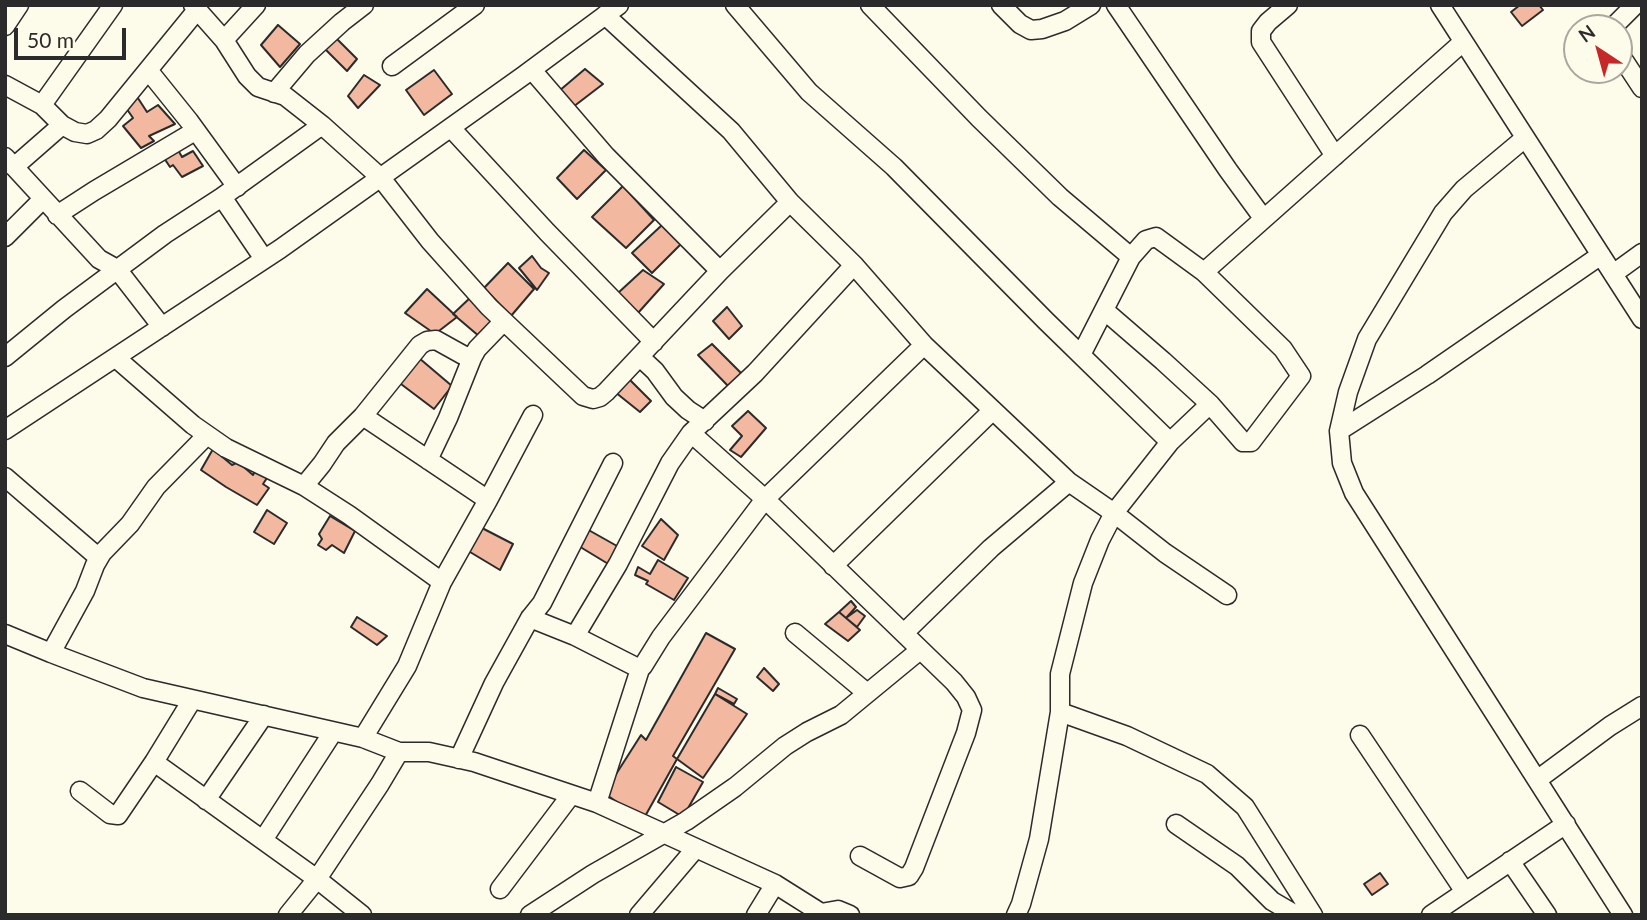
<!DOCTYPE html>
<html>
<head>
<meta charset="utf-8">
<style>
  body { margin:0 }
  #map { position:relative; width:1647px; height:920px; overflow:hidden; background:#fdfbea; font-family:Lato,sans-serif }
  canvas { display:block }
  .frame { position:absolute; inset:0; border:7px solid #2b2b2b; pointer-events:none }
  .north { position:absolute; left:1563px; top:14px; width:70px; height:70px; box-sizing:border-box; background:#fdfbea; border:2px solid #a9a89e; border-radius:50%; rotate:324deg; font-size:19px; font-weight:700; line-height:28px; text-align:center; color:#2b2b2b }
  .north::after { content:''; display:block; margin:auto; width:24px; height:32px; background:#c62828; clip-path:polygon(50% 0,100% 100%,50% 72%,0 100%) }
  .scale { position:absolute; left:14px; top:28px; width:112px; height:32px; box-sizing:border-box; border:4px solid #2b2b2b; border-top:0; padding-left:9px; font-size:21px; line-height:24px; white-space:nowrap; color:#2b2b2b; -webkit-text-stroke:5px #fdfbea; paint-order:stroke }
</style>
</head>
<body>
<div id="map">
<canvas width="1647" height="920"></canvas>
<div class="frame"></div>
<div class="north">N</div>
<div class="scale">50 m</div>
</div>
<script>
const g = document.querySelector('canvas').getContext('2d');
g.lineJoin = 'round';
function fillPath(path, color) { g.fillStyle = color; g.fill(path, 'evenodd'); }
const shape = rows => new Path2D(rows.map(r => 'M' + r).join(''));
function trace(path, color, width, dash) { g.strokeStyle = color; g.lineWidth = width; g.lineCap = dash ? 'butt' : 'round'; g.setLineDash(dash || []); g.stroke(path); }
const building = shape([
  [1520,5,1539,5,1543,10,1522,26,1511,12,1520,5],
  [278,25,300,44,280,67,261,45,278,25],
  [334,36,357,59,347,71,324,48,334,36],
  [585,69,603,84,573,107,559,91,585,69],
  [434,70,452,94,424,115,406,90,434,70],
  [364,75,380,85,358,108,348,96,364,75],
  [134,92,147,112,158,105,175,124,149,136,154,141,141,148,123,126,133,118,124,105,134,92],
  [178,150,182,157,193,151,203,166,182,177,173,165,170,167,164,158,178,150],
  [584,150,606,170,577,199,557,178,584,150],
  [623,186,654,220,626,248,592,217,623,186],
  [662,225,681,244,652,273,632,253,662,225],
  [532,256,541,268,549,273,537,290,519,268,532,256],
  [508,263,534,289,511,316,484,288,508,263],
  [643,270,664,284,638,313,618,293,643,270],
  [427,289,457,317,435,334,405,313,427,289],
  [472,296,496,321,480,337,453,314,472,296],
  [727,307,742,326,729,339,713,321,727,307],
  [712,344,743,375,730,388,698,355,712,344],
  [419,358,452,386,434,409,397,381,419,358],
  [628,378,651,401,640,412,615,392,628,378],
  [748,411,766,428,741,457,730,450,742,436,732,426,748,411],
  [213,449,232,465,238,462,253,475,255,471,271,472,263,484,269,488,257,505,226,487,201,470,213,449],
  [267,510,287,523,274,544,254,532,267,510],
  [330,516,355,531,344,553,332,545,326,550,318,545,322,539,319,534,330,516],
  [661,519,678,535,664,560,642,546,661,519],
  [482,528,513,544,500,570,465,549,482,528],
  [585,528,617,546,610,565,577,545,585,528],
  [658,560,688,578,674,600,646,584,648,581,635,575,638,567,650,574,658,560],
  [851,601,856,607,846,618,839,612,851,601],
  [857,610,865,616,857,627,846,618,857,610],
  [839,612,860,630,848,641,825,624,839,612],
  [357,617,387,636,377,645,351,627,357,617],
  [706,633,735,649,673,756,677,759,643,820,604,793,641,735,646,740,706,633],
  [764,668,779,684,773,691,757,677,764,668],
  [718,688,737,699,734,704,715,694,718,688],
  [715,694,747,714,703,778,677,759,715,694],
  [676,767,703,782,683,817,658,802,676,767],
  [1380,873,1388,884,1372,895,1364,884,1380,873]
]);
fillPath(building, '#f2b8a0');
trace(building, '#2b2b2b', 2);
const minor = shape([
  [193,5,224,40,247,76,258,87,285,96,322,125,381,178,430,241,489,307,583,396,593,399,600,397,606,392,720,271,790,202],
  [735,5,809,92,894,167,1046,321,1170,442],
  [870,5,979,118,1060,197,1131,257],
  [1001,5,1020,24,1031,30,1042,29,1065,21,1091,5],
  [1116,5,1228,170,1263,218],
  [1288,5,1268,22,1261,31,1261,42,1335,156],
  [1440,5,1642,319],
  [605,15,731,131,790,202,854,265,924,345,1069,482,1114,513,1165,553,1227,595],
  [5,26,19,5],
  [1612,28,1635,5],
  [224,40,256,5],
  [1619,53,1642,88],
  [392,66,475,5],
  [148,70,189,121,237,187],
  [532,70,606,156,720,271],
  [5,85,42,105,62,125,75,132,87,134,96,130,108,119,197,10],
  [274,93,307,54,342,22,364,5],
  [42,105,113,5],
  [451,128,547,232,654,342],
  [1525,138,1464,189,1443,213,1367,339,1348,392,1339,431,1342,463,1354,493,1623,915],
  [5,157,99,259,117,269,162,327],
  [14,167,62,125],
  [222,197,264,259],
  [57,215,94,191,195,131],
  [5,237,43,199],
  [1204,272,1463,42],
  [1613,274,1642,253],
  [1081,355,1131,257,1146,240,1156,237,1204,272,1283,349,1301,376,1251,442,1243,442,1210,404,1163,361,1104,310],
  [5,357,64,309,165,234,222,197,322,125],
  [640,357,655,371,674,397,688,410,705,421],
  [116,358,193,425,226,448,304,486,349,515,442,582],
  [363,416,420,345,427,341,436,340,463,355,472,358,477,349,504,321],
  [5,430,280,249,523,76,619,5],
  [1339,431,1427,375,1601,255],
  [691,433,765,499,954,682,966,697,972,710,966,733,914,868,909,876,900,878,860,856],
  [428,460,448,418,472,358],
  [5,477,99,558],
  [304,486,322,464,336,443,363,416,488,500],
  [833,566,993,410],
  [530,618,575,636,618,564,670,463,691,433,755,373,854,265],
  [795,633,867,693],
  [904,633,991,548,1069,482],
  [5,634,51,653,143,688,363,738,399,752,429,752,474,762,597,803,775,884,821,913,838,910,850,915],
  [575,636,640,669,643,666,661,637,765,499,924,345],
  [51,653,85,591,95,565,102,553,130,524,156,487,207,435],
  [1060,712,1127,736,1207,774,1245,807,1313,915],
  [1360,735,1465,892],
  [363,738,407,666,442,582,488,500,533,415],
  [459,759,494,683,530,618,542,603,613,463],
  [154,762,317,879,362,915],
  [1537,780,1610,726,1642,706],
  [80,791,110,814,118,815,154,762,192,700],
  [206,800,264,715],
  [597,803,640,669],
  [1176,824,1237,866,1272,901,1296,915],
  [263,840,333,732],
  [1510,861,1547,915],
  [500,889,571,795],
  [288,915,317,879,380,784,399,752],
  [530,915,593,874,686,821,735,787,785,746,807,732,841,715,920,650],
  [639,915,696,848],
  [756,915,775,884],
  [1016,915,1021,904,1039,839,1060,712,1060,674,1083,583,1100,540,1114,513,1170,442,1210,404],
  [1431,915,1566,824]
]);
trace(minor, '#2b2b2b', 21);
trace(minor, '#fdfbea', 18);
</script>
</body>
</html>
